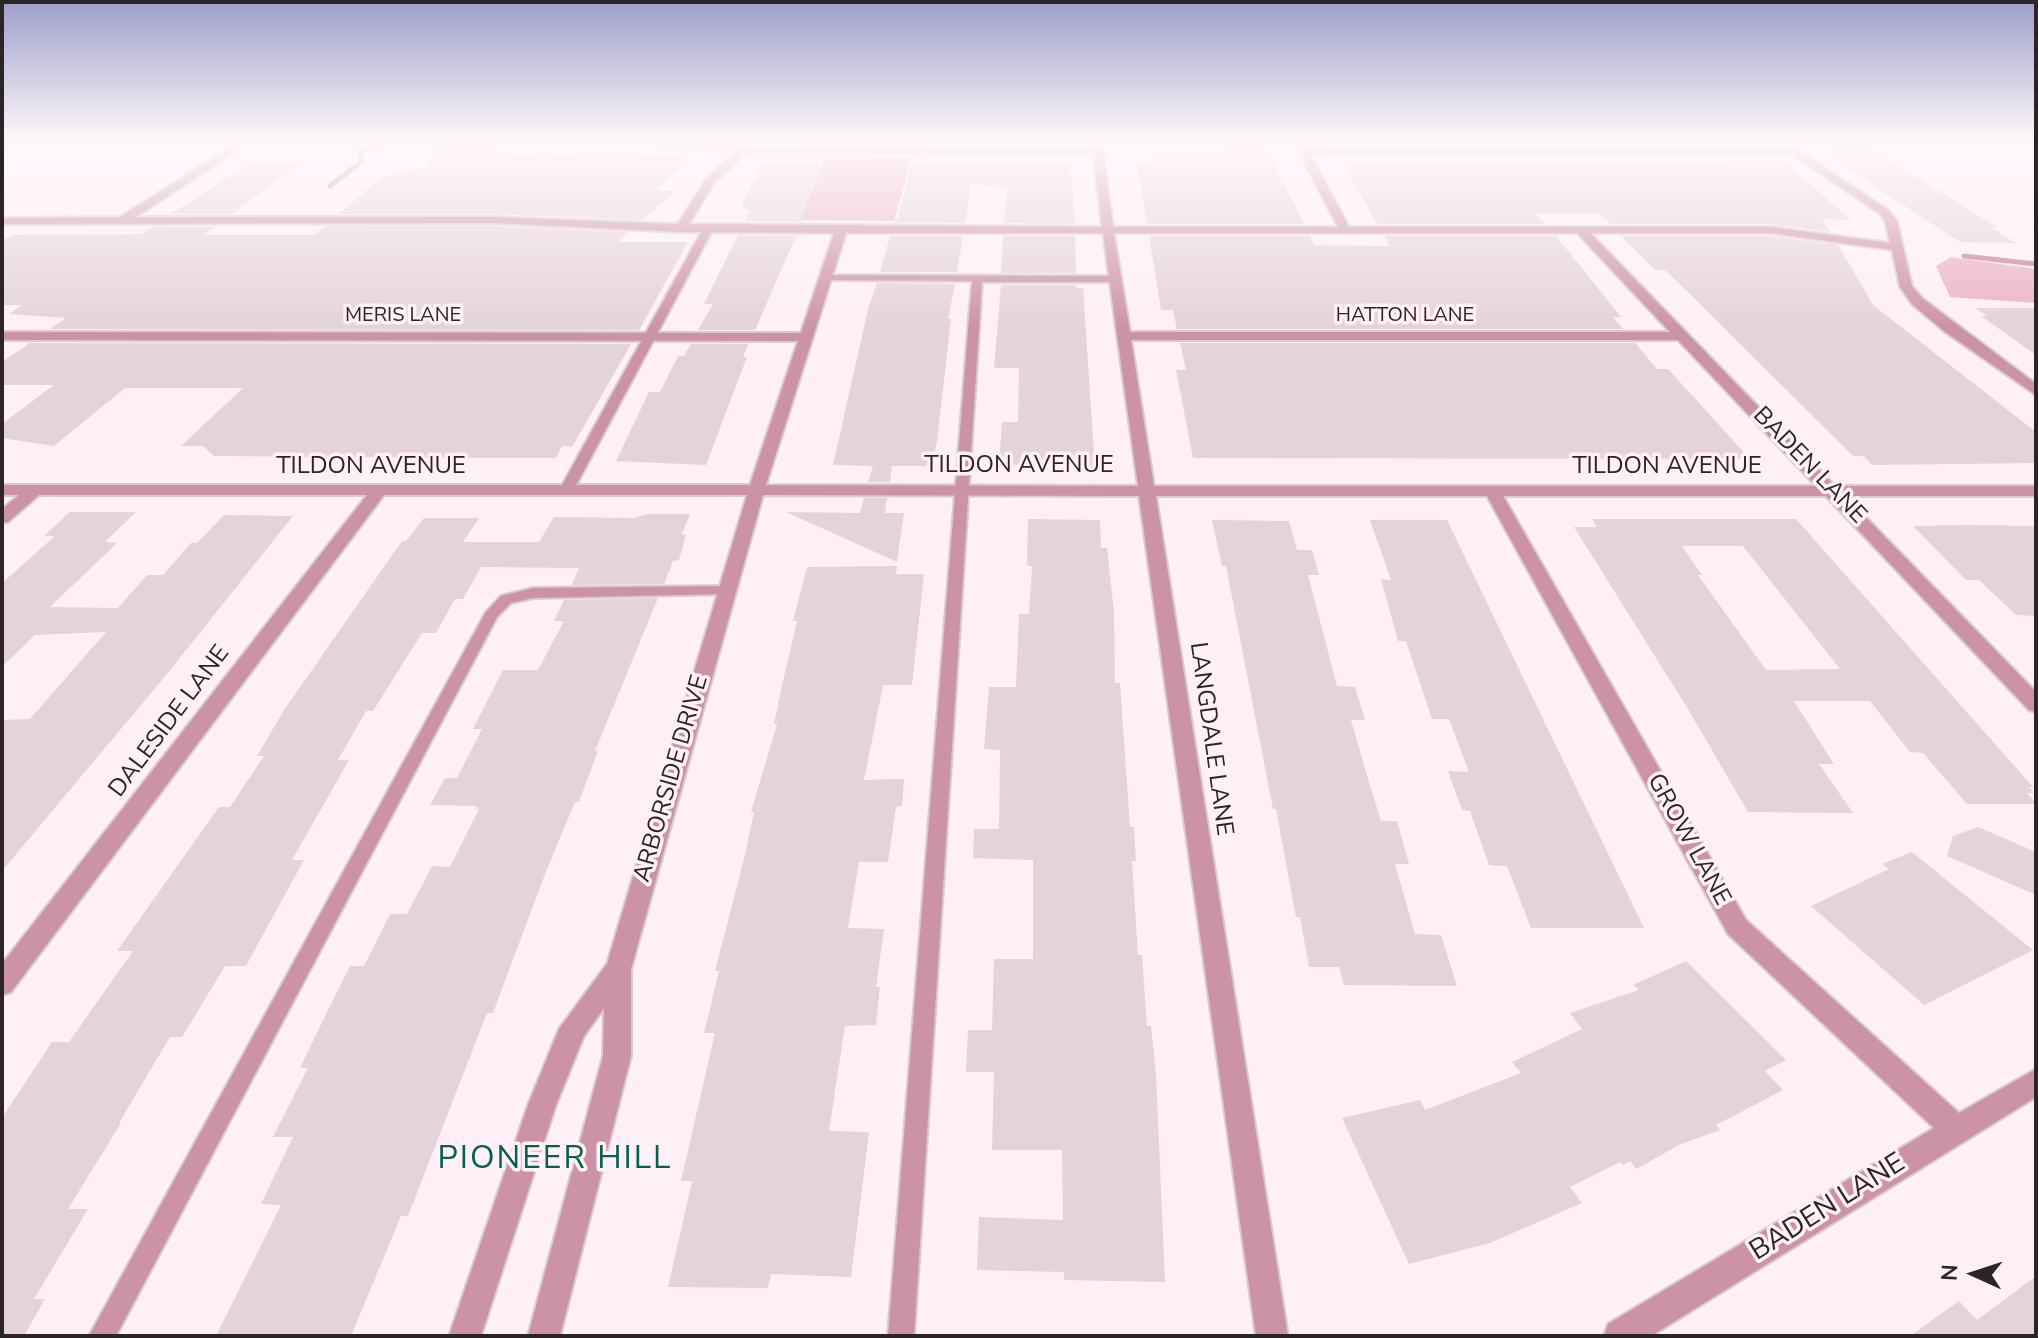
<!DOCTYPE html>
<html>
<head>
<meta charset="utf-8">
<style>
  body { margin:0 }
  #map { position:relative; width:2038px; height:1338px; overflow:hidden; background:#fef0f5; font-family:"Nunito Sans",sans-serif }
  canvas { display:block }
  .frame { position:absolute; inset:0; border:4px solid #2b2527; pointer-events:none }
  .north { position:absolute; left:1934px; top:1234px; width:80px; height:80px; -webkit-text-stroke:6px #fef0f5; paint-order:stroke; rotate:273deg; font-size:22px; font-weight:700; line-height:32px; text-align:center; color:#2b2527 }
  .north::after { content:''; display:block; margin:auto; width:28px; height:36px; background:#2b2527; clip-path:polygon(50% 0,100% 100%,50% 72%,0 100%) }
</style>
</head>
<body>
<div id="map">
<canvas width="2038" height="1338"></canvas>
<div class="frame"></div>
<div class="north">N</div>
</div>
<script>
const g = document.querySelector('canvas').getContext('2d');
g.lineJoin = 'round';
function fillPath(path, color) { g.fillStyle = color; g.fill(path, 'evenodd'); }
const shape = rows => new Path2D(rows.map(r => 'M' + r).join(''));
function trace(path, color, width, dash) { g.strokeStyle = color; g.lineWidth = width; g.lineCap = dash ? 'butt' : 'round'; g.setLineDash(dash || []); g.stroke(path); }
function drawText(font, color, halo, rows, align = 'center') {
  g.font = font + ' "Nunito Sans",sans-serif'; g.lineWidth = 7; g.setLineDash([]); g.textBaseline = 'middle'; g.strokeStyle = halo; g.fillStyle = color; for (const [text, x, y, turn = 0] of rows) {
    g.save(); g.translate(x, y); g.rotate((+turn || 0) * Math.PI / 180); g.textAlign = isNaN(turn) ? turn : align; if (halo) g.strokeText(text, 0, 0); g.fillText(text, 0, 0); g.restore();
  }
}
fillPath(shape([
  [825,156,912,157,894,221,800,220],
  [1951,257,2036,269,2036,303,1950,297,1936,266]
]), '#eab1c5');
trace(shape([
  [330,186,362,161,358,152,390,142],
  [1964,256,2036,264]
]), '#cc7d9b', 5);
fillPath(shape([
  [437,142,481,142,520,157,545,154,576,156,583,151,694,158,656,190,675,191,643,220,492,214,339,214,381,178,426,166],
  [1220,142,1263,142,1304,224,1147,224,1137,164,1155,164,1153,154,1225,153],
  [1817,142,1859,142,1997,227,1990,227,2016,243,1960,242,1837,162,1847,162],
  [1725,161,1783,161,1852,220,1822,219,1830,232,1771,224,1610,224,1600,214,1536,214,1545,224,1377,224,1345,167,1352,167,1350,164,1728,164],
  [251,162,302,162,232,214,171,214],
  [762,162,820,162,801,222,745,221,750,211,741,206],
  [912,162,1070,163,1075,224,1004,223,1007,188,971,184,965,223,894,222,898,217],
  [324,226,492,226,629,232,617,242,688,242,639,330,50,329,66,318,9,314,22,305,2,305,2,241,12,235,142,234,152,227,215,227,203,235,314,235],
  [738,235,796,236,755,330,698,330,713,304,704,304],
  [890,236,963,236,957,272,880,272],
  [1003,236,1075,236,1076,273,1001,273],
  [1149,236,1310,236,1314,245,1390,246,1384,236,1556,236,1621,317,1613,317,1623,329,1177,329,1173,310,1161,310],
  [1621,236,1771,236,1838,245,1873,305,2036,432,2036,463,1872,465,1864,456,1853,456,1690,294,1665,270,1655,270],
  [877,283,955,284,948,319,951,319,937,442,931,466,892,466,890,482,868,482,873,466,833,465,868,309],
  [1001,285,1076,285,1077,288,1083,288,1095,468,999,464,1002,422,1018,422,1019,368,994,368],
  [1975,308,2036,308,2036,355,1981,316,1987,316],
  [30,343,631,344,572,447,562,446,556,458,476,458,214,456,203,446,181,446,243,388,125,388,54,446,2,438,2,424,54,385,2,385,2,362],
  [1180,343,1635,343,1657,369,1668,369,1750,459,1193,458,1176,370,1186,370],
  [691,344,748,344,743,357,747,357,706,465,616,461,649,392,660,392,678,356,684,356],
  [864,498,887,498,885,513,904,513,897,562,786,512,860,513],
  [70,512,136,512,105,542,117,543,50,607,118,608,147,575,163,575,191,543,197,543,224,515,293,516,171,669,2,871,2,720,30,719,106,632,35,635,2,667,2,583,55,536,44,536],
  [648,514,690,514,682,534,686,535,679,560,673,561,664,584,572,585,579,568,481,567,463,599,455,599,436,633,422,633,373,711,366,711,338,760,349,760,292,860,304,860,246,966,225,966,182,1037,170,1037,119,1123,121,1123,68,1209,88,1209,34,1299,45,1299,24,1336,2,1336,2,1118,52,1042,69,1042,133,951,117,951,219,807,230,807,264,756,257,756,284,710,402,541,406,541,424,518,479,518,463,542,539,542,554,517,634,518],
  [1028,519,1100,520,1101,548,1107,548,1114,612,1115,683,1120,683,1130,827,1134,827,1136,861,1132,861,1138,955,1142,955,1147,1026,1151,1026,1156,1074,1165,1282,1064,1280,1064,1272,977,1270,979,1217,1063,1220,1062,1150,992,1150,994,1072,966,1072,968,1030,992,1030,994,959,1033,959,1033,860,973,858,974,829,999,829,1000,750,984,749,989,687,1016,687,1019,614,1029,614,1032,567,1027,565],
  [1592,519,1796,519,2033,787,2029,787,2034,793,2027,793,2036,804,1967,804,1923,753,1910,752,1870,701,1794,701,1834,764,1819,764,1853,813,1748,812,1688,709,1574,527,1597,527],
  [1682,546,1743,546,1840,669,1766,670,1698,575,1702,575],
  [1212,520,1289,521,1297,550,1312,550,1319,575,1308,575,1337,686,1355,687,1365,720,1351,720,1366,772,1381,821,1397,821,1409,864,1395,864,1415,934,1441,935,1457,986,1344,985,1339,967,1309,967,1300,917,1296,917,1276,809,1273,809,1226,566,1222,566],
  [1370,520,1447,520,1644,928,1531,928,1507,866,1489,865,1470,811,1462,810,1448,771,1469,772,1449,719,1432,719,1406,641,1398,641,1381,579,1391,580],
  [1967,525,2036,526,2036,616,2016,615,1979,580,1966,580,1913,526],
  [897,566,896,574,924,574,912,685,883,685,864,780,904,779,902,806,896,807,888,862,859,862,848,928,884,929,876,987,880,987,876,1025,845,1026,829,1131,869,1132,851,1277,771,1274,768,1288,668,1287,692,1181,681,1181,715,1033,704,1033,719,971,715,971,744,859,754,812,751,812,777,724,774,724,781,690,797,621,793,621,807,567],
  [658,598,595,751,598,751,579,802,575,802,547,869,493,1013,487,1013,408,1216,401,1216,351,1336,216,1336,281,1205,261,1204,293,1137,273,1137,308,1068,300,1068,328,1010,350,966,364,966,390,914,407,914,432,866,450,867,479,809,476,809,477,806,430,805,445,778,457,778,482,729,473,729,503,670,538,670,564,621,554,621,564,600],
  [1978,827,2036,852,2036,895,1947,856,1953,836],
  [1912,852,1955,887,2033,950,1924,1005,1811,906,1889,869,1882,864],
  [1686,961,1786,1060,1765,1071,1783,1090,1716,1125,1720,1130,1679,1145,1636,1169,1630,1161,1623,1165,1620,1162,1570,1187,1582,1203,1490,1243,1409,1264,1342,1118,1420,1100,1425,1110,1521,1073,1512,1062,1582,1029,1570,1013,1639,990,1633,985],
  [2036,1276,2036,1336,1910,1336,1959,1301,1977,1320]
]), '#e4d3d9');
const service = shape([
  [708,226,713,229,573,491,571,494,561,494,559,491,703,229,708,226],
  [825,275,1116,276,1121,279,1116,282,982,282,914,1336,888,1336,972,281,821,280,821,276,825,275],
  [726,586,731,588,733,591,731,594,533,598,511,603,497,617,116,1336,89,1336,486,612,501,596,533,588,726,586]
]);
const minor = shape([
  [5,142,18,142,2,150,2,143,5,142],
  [239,142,250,142,136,217,492,217,678,224,706,179,736,151,631,145,626,142,679,142,769,147,1098,147,1103,150,1113,227,1338,227,1294,142,1304,142,1307,148,1782,148,1778,144,1786,142,1888,210,1897,221,1912,286,1922,298,2036,384,2036,395,1944,331,1912,304,1900,287,1892,250,1771,233,1590,233,1835,486,2036,486,2036,496,1845,496,2036,692,2036,712,2029,710,1826,496,1503,496,1746,920,1959,1113,2036,1069,2036,1097,1651,1336,1604,1336,1608,1324,1934,1128,1728,934,1487,496,1156,496,1288,1336,1256,1336,1139,496,763,495,631,969,631,1056,560,1336,528,1336,603,1056,604,1008,584,1036,556,1105,481,1336,449,1336,528,1105,559,1029,607,964,747,495,384,495,11,992,2,995,2,964,367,495,39,495,8,522,2,523,2,509,19,495,2,495,2,485,750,485,798,341,2,340,2,332,801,333,834,233,681,232,492,223,2,224,2,218,120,217,239,142],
  [747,152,1093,153,1102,227,689,224,714,183,747,152],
  [1310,154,1791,154,1880,214,1885,221,1890,243,1771,227,1349,227,1310,154],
  [846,233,1103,233,1138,486,766,485,846,233],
  [1114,233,1577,233,1670,332,1130,332,1114,233],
  [1131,340,1678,340,1816,486,1154,486,1131,340]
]);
trace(service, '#d8cbd0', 4);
trace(minor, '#d8cbd0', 4);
fillPath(service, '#cc93a7');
fillPath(minor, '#cc93a7');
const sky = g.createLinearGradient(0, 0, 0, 329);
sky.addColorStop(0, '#9d9ec9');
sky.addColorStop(0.43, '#fff8fa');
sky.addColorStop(1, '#fff8fa00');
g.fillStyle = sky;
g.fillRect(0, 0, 2038, 329);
drawText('20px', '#2b2527', '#fef0f5', [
  ["MERIS LANE",403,316],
  ["HATTON LANE",1405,316]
]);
drawText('24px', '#2b2527', '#fef0f5', [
  ["TILDON AVENUE",1019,466],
  ["BADEN LANE",1809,466,46],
  ["TILDON AVENUE",371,467],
  ["TILDON AVENUE",1667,467],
  ["DALESIDE LANE",170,722,-53],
  ["LANGDALE LANE",1210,739,82],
  ["ARBORSIDE DRIVE",672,779,-74],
  ["GROW LANE",1688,840,61]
]);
drawText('28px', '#2b2527', '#fef0f5', [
  ["BADEN LANE",1828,1208,-32]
]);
g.letterSpacing = '2px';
drawText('32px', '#056050', '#fef0f5', [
  ["PIONEER HILL",555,1160]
]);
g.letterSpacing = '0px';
</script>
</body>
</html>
